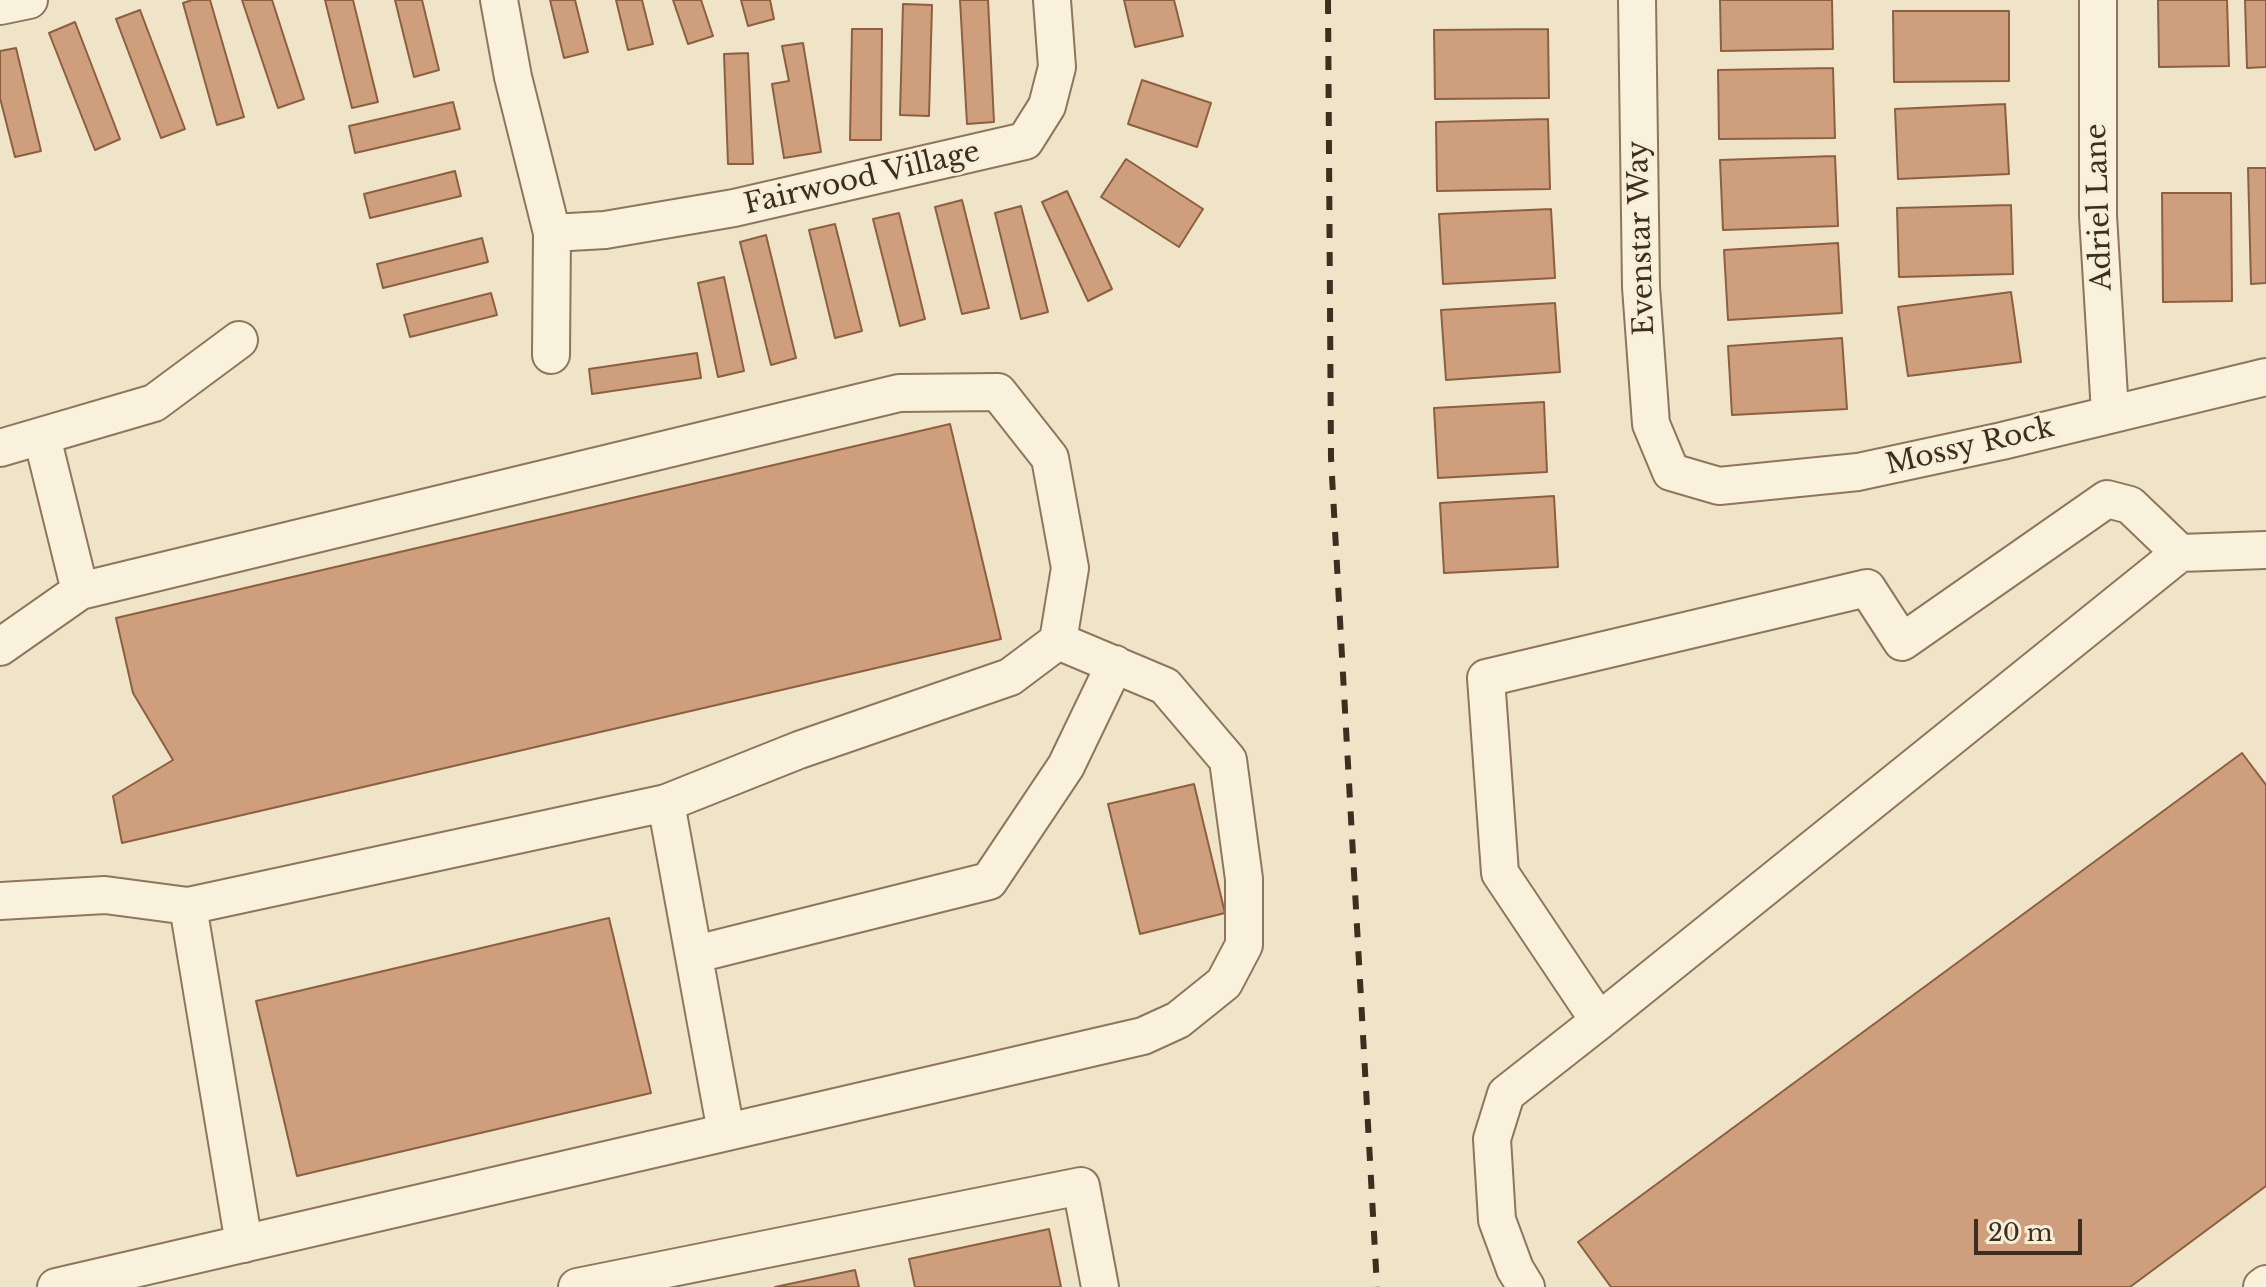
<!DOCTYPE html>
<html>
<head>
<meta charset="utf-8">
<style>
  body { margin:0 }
  #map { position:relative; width:2266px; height:1287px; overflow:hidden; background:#f0e4c8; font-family:"Libre Baskerville",serif }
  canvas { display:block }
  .scale { position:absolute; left:1974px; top:1219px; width:108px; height:36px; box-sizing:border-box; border:4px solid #3d2e20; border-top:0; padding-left:10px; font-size:24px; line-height:28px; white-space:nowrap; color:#3d2e20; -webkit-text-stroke:6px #f7eed8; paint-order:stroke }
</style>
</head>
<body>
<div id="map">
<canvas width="2266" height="1287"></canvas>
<div class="scale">20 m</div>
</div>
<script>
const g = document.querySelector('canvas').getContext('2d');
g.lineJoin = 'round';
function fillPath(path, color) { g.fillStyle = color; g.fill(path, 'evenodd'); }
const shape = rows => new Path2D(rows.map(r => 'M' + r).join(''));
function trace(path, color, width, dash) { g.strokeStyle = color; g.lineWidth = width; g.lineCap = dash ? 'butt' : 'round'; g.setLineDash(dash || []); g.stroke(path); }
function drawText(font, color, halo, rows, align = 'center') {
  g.font = font + ' "Libre Baskerville",serif'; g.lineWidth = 6; g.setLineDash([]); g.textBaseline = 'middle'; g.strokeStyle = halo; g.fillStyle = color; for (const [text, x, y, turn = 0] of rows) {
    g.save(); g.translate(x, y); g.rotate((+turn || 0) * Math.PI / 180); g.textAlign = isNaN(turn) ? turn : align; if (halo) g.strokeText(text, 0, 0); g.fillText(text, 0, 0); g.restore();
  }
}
const building = shape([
  [192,0,210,0,244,117,217,125,183,3,192,0],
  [242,0,272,0,304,99,278,108,242,0],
  [325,0,353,0,378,102,352,108,325,0],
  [395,0,422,0,439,70,414,77,395,0],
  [550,0,575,0,588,52,564,58,550,0],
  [616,0,642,0,653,44,628,50,616,0],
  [673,0,701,0,713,36,688,44,673,0],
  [741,0,770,0,774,19,748,26,741,0],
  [960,0,988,0,994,122,967,124,960,0],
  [1124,0,1174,0,1183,36,1135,47,1124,0],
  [1720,0,1832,0,1833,49,1721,51,1720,0],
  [2158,0,2227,0,2229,66,2159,67,2158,0],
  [2245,0,2266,0,2266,67,2247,68,2245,0],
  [903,4,932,5,929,116,900,115,903,4],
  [140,10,185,129,161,138,116,19,140,10],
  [1893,11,2009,11,2009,81,1894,82,1893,11],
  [75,22,120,139,95,150,49,33,75,22],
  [852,29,882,29,881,140,850,140,852,29],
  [1548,29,1549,98,1435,99,1434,30,1548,29],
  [803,43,821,152,784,158,772,84,789,81,782,46,803,43],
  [16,48,41,151,15,157,0,98,0,51,16,48],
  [748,53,753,164,728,164,724,54,748,53],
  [1833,68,1835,138,1719,139,1718,70,1833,68],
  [1142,80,1211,103,1197,147,1128,124,1142,80],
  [453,102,460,129,355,153,349,126,453,102],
  [2005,104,2009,174,1898,179,1895,109,2005,104],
  [1548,119,1550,189,1437,191,1436,122,1548,119],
  [1835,156,1838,226,1723,230,1720,160,1835,156],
  [1126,159,1203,209,1179,247,1101,197,1126,159],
  [2248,168,2266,168,2266,283,2251,284,2248,168],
  [455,171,461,196,370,218,364,194,455,171],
  [1067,191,1112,289,1088,301,1042,202,1067,191],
  [2162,193,2231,193,2232,301,2163,302,2162,193],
  [962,200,989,308,962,314,935,207,962,200],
  [2011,205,2013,274,1899,277,1897,208,2011,205],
  [1021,206,1048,312,1021,319,995,213,1021,206],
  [1551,209,1555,278,1443,284,1439,214,1551,209],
  [899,213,925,319,900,326,873,219,899,213],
  [835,224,862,331,835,338,809,230,835,224],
  [766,235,796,358,771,365,740,242,766,235],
  [482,238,488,262,383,288,377,264,482,238],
  [1838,243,1842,313,1728,320,1724,250,1838,243],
  [724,277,744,371,718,377,698,283,724,277],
  [2011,292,2021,362,1908,376,1898,307,2011,292],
  [491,293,497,315,410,337,404,315,491,293],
  [1555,303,1560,372,1446,380,1441,310,1555,303],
  [1842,338,1847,409,1732,415,1728,346,1842,338],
  [697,353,701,378,592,394,589,369,697,353],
  [1544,402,1547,472,1438,478,1434,408,1544,402],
  [950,424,1001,639,122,843,113,796,173,760,133,693,116,618,950,424],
  [1554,496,1558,567,1444,573,1440,503,1554,496],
  [2242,753,2266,785,2266,1186,2130,1287,1611,1287,1578,1242,2242,753],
  [1194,784,1225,913,1140,934,1108,804,1194,784],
  [609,918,651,1093,297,1176,256,1001,609,918],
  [1049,1229,1061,1287,915,1287,909,1259,1049,1229],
  [855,1270,859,1287,775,1287,855,1270]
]);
fillPath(building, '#cf9f7d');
trace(building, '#8d5f41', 2);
const minor = shape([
  [499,0,513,77,552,233,551,355],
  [1637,0,1641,287,1651,424,1671,472,1719,486,1858,472,2002,441,2266,377],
  [2098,0,2098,216,2110,413],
  [0,6,29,0],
  [552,233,605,230,734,208,1025,141,1047,106,1057,67,1052,0],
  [42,437,80,591],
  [0,448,154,403,239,340],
  [0,647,80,591,899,393,998,392,1050,458,1070,568,1058,641,1010,677,799,750,666,803,188,906,105,895,0,901],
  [666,803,726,1132],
  [188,906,244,1244],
  [696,954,989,881,1066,766,1115,664],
  [1599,1021,2180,553],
  [56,1287,1143,1036,1178,1020,1224,983,1244,945,1244,879,1228,760,1165,686,1058,641],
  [577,1287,1081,1186,1100,1287],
  [1526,1287,1515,1269,1497,1220,1492,1139,1506,1094,1599,1021,1500,873,1486,678,1867,588,1902,642,2107,499,2130,505,2180,553,2266,550],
  [2262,1287,2266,1284]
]);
trace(minor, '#8d765c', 40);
trace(minor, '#faf1dc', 36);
trace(shape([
  [1328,0,1331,458,1377,1287]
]), '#3d2e20', 6, [14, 14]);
drawText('28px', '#3d2e20', '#f7eed8', [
  ["Fairwood Village",862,179,-13],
  ["Adriel Lane",2100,207,-92],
  ["Evenstar Way",1642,238,-92],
  ["Mossy Rock",1970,447,-13]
]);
</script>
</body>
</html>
